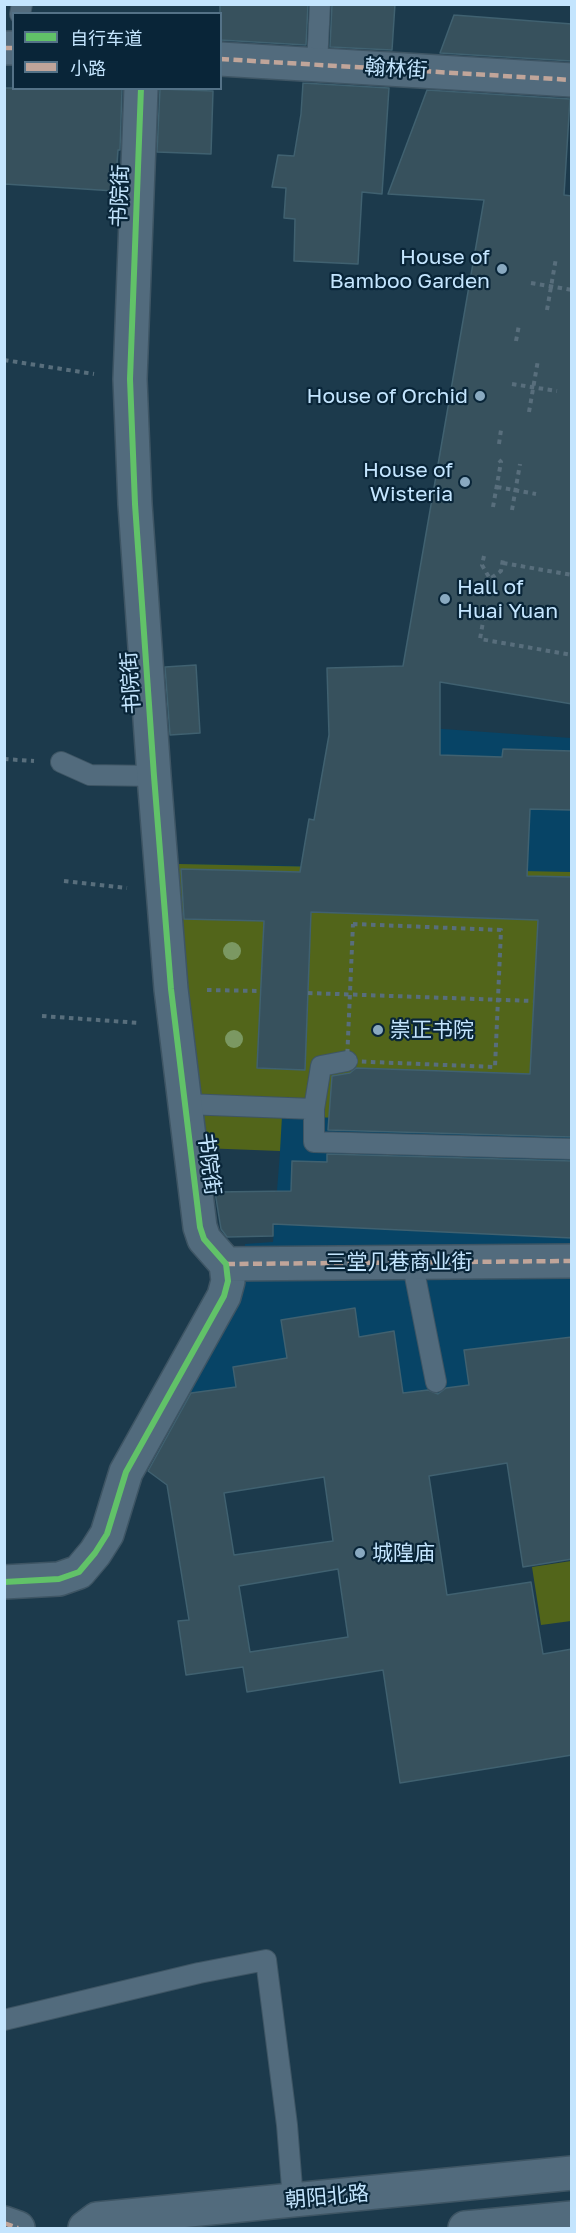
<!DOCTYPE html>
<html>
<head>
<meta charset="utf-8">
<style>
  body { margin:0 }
  #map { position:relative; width:576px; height:2233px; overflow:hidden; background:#1c3a4c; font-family:"Golos Text","Noto Sans SC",sans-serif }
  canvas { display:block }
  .frame { position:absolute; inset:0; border:6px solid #c4e5fe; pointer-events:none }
  .legend { position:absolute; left:12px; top:12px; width:210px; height:78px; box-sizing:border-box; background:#092538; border:2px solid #547287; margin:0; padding:8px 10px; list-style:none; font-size:18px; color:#c4e5fe }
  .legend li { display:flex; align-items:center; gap:12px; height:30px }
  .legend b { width:30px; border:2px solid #547287 }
</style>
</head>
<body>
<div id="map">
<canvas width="576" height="2233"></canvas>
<div class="frame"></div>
<ul class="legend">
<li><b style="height:8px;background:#61c268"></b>自行车道</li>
<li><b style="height:8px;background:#c0a59a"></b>小路</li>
</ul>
</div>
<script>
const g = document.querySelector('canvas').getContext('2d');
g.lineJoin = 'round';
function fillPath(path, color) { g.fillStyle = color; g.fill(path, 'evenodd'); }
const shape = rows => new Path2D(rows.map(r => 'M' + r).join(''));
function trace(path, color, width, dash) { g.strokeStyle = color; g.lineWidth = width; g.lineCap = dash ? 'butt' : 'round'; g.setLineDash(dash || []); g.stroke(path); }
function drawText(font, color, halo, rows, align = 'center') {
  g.font = font + ' "Golos Text","Noto Sans SC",sans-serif'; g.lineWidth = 4.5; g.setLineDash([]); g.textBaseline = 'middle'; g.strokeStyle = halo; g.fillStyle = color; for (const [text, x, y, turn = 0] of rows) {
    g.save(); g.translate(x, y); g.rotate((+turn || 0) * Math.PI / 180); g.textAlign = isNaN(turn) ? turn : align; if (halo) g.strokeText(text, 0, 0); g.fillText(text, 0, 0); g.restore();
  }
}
fillPath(shape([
  [372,724,571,738,571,1397,209,1437,174,1410,242,1285,245,1244,273,1242,280,1152,179,864,375,867]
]), '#074466');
fillPath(shape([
  [179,864,571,872,571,1126,282,1116,280,1151,201,1148,176,922],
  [571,1561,571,1621,541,1625,532,1567]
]), '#52651a');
const building = shape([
  [220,4,308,4,306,45,220,40,220,4],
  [332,4,395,4,392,50,330,47,332,4],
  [454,15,572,24,572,61,440,53,454,15],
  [303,83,389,88,382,194,362,192,358,264,294,261,295,219,284,218,286,188,272,187,278,155,294,156,301,114,303,83],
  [4,88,122,88,120,150,118,150,115,191,4,184,4,88],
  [160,89,213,91,211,154,157,152,160,89],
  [427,90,570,99,564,195,572,196,572,704,440,682,440,755,502,757,503,749,572,751,572,810,530,809,527,876,572,877,572,1137,328,1130,332,1076,350,1073,356,1068,530,1074,538,920,311,912,305,1070,257,1068,264,921,184,919,181,869,300,872,309,819,314,820,329,735,327,668,403,666,484,200,388,194,427,90],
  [196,665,200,733,170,735,165,667,196,665],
  [327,1154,572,1161,572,1238,273,1224,273,1236,227,1237,221,1229,215,1192,291,1191,292,1161,327,1162,327,1154],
  [355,1308,359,1337,394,1331,403,1393,428,1390,438,1394,446,1388,469,1385,464,1350,572,1337,572,1559,523,1567,507,1463,429,1476,447,1595,531,1582,543,1654,572,1649,572,1755,400,1783,383,1670,247,1692,243,1667,186,1675,178,1621,189,1620,167,1485,148,1471,191,1393,236,1387,233,1367,287,1358,281,1320,355,1308],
  [324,1477,333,1541,234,1555,224,1493,324,1477],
  [338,1569,348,1637,250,1652,239,1586,338,1569]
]);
fillPath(building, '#37515d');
trace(building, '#406170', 1.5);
const lane = shape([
  [20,14,22,4],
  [317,64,320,4],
  [61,762,90,775,154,776],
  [185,1104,314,1109,314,1142,572,1149],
  [314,1109,321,1066,347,1061],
  [412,1261,436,1382],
  [4,2020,199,1973,266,1960,287,2125,293,2200]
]);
const street = shape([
  [4,48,14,48],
  [220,59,572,80],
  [141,88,130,379,135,504,154,776,171,989,200,1227,204,1239,226,1264],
  [226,1264,572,1261],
  [4,1582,59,1579,79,1572,95,1553,107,1534,126,1472,224,1296,228,1281,226,1264],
  [4,2223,18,2228]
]);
const secondary = shape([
  [85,2228,97,2219,572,2173],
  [465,2228,572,2218]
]);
trace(lane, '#3e5564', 22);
trace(street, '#3e5564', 36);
trace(secondary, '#3e5564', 36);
trace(shape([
  [531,283,572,290],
  [547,310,556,258],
  [516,341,519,325],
  [4,360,94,374],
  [512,384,557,391],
  [529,412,538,360],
  [499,444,501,430],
  [497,487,536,494],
  [493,507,501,462,499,460],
  [512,510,520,464],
  [484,556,482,565,490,579],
  [503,563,572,575],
  [489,586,490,579,501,571,503,559],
  [484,616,480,639,572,655],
  [4,759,34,761],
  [64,881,127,888],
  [353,924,501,930,495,1067,347,1061,353,924],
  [207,990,260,991],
  [308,993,533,1001],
  [42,1016,140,1023]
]), '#586e7c', 4, [4.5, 4.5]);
trace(lane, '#526b7d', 20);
trace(street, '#526b7d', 33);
trace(secondary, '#526b7d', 33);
trace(shape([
  [4,48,14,48],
  [220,59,572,80],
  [226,1264,572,1261],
  [4,2223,18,2228]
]), '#c0a59a', 4.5, [9, 4.5]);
trace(shape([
  [4,1582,59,1579,79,1572,95,1553,107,1534,126,1472,224,1296,228,1281,226,1264,204,1239,200,1227,171,989,154,776,135,504,130,379,141,88]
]), '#61c268', 6);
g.fillStyle = '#7b9862';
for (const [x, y] of [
  [232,951],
  [234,1039]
]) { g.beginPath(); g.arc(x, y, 9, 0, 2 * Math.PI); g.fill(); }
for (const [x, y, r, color] of [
  [502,269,6,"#89a9c0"],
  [480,396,6,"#89a9c0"],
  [465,482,6,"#89a9c0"],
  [445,599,6,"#89a9c0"],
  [378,1030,6,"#89a9c0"],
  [360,1553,6,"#89a9c0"]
]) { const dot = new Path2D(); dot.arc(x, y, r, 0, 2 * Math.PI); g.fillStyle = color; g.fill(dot); trace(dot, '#092538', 2); }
drawText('21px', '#c4e5fe', '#092538', [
  ["翰林街",396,69,4],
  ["书院街",120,196,-88],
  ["书院街",131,683,-94],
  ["书院街",209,1164,83],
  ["三堂几巷商业街",399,1262],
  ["朝阳北路",327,2197,-5]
]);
drawText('21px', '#c4e5fe', '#092538', [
  ["House of",490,257],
  ["Bamboo Garden",490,281],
  ["House of Orchid",468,396],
  ["House of",453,470],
  ["Wisteria",453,494],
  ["Hall of",457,587,"left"],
  ["Huai Yuan",457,611,"left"],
  ["崇正书院",390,1030,"left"],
  ["城隍庙",372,1553,"left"]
], 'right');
</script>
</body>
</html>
